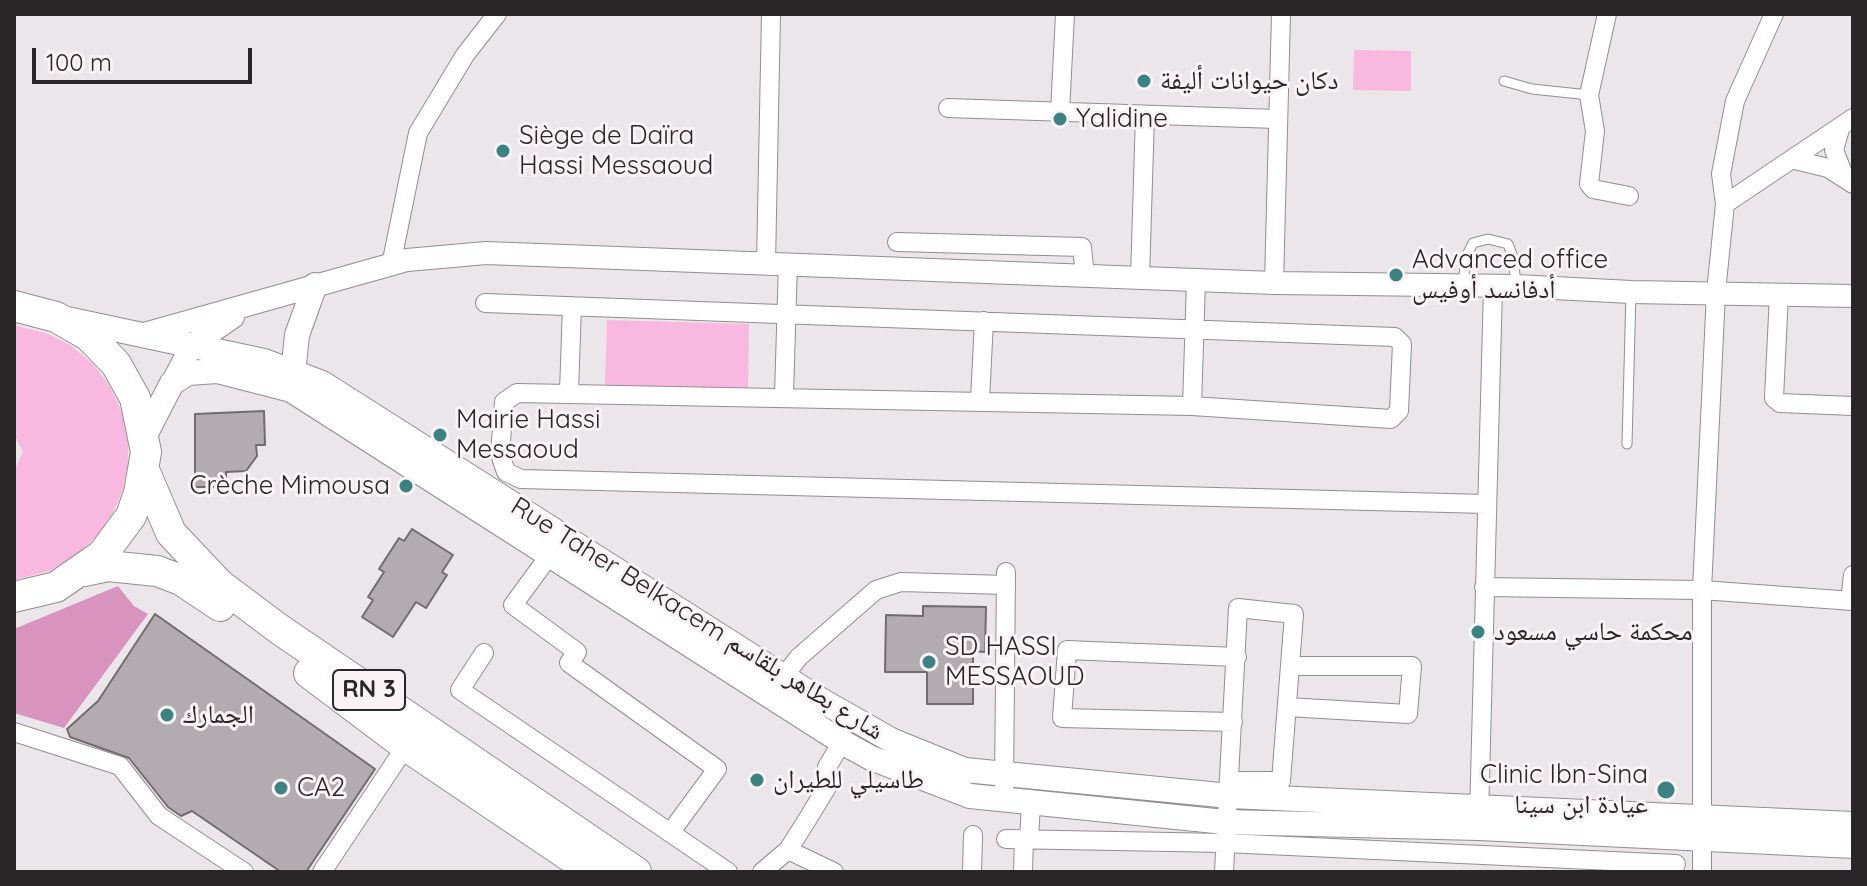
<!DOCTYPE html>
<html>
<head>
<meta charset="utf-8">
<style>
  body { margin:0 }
  #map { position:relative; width:1867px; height:886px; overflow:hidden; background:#ebe6e9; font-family:Quicksand,sans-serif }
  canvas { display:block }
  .frame { position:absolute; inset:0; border:16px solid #282627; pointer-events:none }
  .scale { position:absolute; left:32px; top:48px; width:220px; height:36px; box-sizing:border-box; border:4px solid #282627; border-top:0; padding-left:10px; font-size:24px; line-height:28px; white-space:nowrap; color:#282627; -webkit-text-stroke:6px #f9f3f6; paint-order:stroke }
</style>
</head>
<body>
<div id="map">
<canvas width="1867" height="886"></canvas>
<div class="frame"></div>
<div class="scale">100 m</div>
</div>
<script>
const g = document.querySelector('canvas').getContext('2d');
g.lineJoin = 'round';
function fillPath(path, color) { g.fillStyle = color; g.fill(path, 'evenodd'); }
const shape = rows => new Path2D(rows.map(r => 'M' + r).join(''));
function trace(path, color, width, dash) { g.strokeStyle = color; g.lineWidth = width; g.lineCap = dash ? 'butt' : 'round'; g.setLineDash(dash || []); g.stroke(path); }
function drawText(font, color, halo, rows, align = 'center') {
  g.font = font + ' Quicksand,"Noto Naskh Arabic",sans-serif'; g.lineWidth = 6; g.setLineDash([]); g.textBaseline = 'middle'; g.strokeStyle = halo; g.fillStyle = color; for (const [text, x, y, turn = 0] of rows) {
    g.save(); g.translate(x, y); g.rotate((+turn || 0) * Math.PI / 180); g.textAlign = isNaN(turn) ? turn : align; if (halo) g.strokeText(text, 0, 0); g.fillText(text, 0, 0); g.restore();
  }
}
fillPath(shape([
  [1354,50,1411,51,1411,91,1353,90],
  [607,320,749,324,748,390,605,386],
  [14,325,46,333,70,345,92,363,109,385,121,410,128,437,128,464,122,492,111,517,94,539,73,557,49,571,14,580,14,472,23,452,14,435]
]), '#f9b8e0');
fillPath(shape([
  [118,586,134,606,148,614,64,728,14,713,14,629]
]), '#d894bf');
const building = shape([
  [264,411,265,445,256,445,257,456,246,471,226,472,226,487,195,487,195,414,264,411],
  [412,529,453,555,442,572,447,575,426,608,416,602,393,637,362,617,373,600,368,597,384,572,379,569,399,538,404,541,412,529],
  [923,606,986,607,985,652,973,651,973,704,927,704,927,672,885,672,886,615,923,616,923,606],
  [155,614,375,769,306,872,281,872,192,811,181,816,168,807,129,758,70,737,67,729,98,701,155,614]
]);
fillPath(building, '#b2acb0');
trace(building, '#716c6f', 2);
const service = shape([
  [1504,81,1532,89,1589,95],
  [1463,284,1466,257,1473,243,1488,239,1508,244,1513,257,1516,284],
  [1627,444,1631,292]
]);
const minor = shape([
  [1607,14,1589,95,1595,131,1589,184,1593,189,1629,196],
  [948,108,1277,119],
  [1060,112,1065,14],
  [1840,129,1834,150,1845,178],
  [1795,160,1828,168,1853,184],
  [1725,204,1853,118],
  [897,242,1082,247,1085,277],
  [766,263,771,14],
  [391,265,418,133,465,55,497,14],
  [1140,278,1145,115],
  [1274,283,1281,14],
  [1779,294,1774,398,1780,403,1853,406],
  [485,303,1395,337,1402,344,1399,411,1391,419,1192,406,517,393,504,402,500,454,506,472,521,479,1486,504],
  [569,392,572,306],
  [784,395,788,263],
  [980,400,984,321],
  [1192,406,1196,281],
  [549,556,513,605,577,652,569,663,717,769,670,833],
  [1484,587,1702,590,1853,601],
  [1850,601,1853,575],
  [484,653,460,690,728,872],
  [777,685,799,657,876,590,901,582,1006,585],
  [1287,707,1408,714,1412,666,1290,666],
  [1233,722,1062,718,1067,650,1237,657],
  [14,732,120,766,159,816,244,872],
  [1004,787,1006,572],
  [1479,817,1493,287],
  [1006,839,1225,843,1676,864],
  [1029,839,1031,804],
  [788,850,834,872],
  [322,872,406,746],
  [762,872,788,850,807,820,827,787,827,767,842,742],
  [972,872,973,835],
  [1023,872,1024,839],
  [1224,872,1238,608,1294,614,1281,781,1231,781],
  [1702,872,1702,590,1716,292,1725,204,1721,174,1735,101,1774,14]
]);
const tertiary = shape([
  [144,334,407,260,486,253,1274,283,1516,286,1631,292,1853,296],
  [172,383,192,345,233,317]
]);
const secondary = shape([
  [67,319,264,361,322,383,819,699,891,740,965,770,1230,796,1853,824],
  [292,383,297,335,315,285],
  [145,435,172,383,188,373,217,371,291,390,842,742,871,758,970,796,1225,822,1479,828,1853,846]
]);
const trunk = shape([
  [14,306,56,317,89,336,116,364,135,398,146,452,139,493,131,516,102,555,56,587,14,597],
  [144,470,171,533,219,584,279,629,636,872],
  [84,571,108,566,157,571,181,580,220,606],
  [309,673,406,746,593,872]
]);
trace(service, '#938d90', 11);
trace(minor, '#938d90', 20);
trace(tertiary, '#938d90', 24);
trace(secondary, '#938d90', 26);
trace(trunk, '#938d90', 32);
trace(service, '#fff', 9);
trace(minor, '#fff', 18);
trace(tertiary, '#fff', 22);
trace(secondary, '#fff', 24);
trace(trunk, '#fff', 30);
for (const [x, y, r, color] of [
  [1144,81,8,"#3b8380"],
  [1060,119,8,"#3b8380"],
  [503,151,8,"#3b8380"],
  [1396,275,8,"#3b8380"],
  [440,435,8,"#3b8380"],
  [406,486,8,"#3b8380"],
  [1478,632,8,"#3b8380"],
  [929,662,8,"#3b8380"],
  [167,715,8,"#3b8380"],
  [757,780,8,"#3b8380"],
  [281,788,8,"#3b8380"],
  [1666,790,10,"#3b8380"]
]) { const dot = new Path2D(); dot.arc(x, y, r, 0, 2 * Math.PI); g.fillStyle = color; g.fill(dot); trace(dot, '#f9f3f6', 3); }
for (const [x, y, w] of [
  [369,690,72]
]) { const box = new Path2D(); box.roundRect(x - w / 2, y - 20, w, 40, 6); g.fillStyle = '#f9f3f6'; g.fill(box); trace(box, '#282627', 2); }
drawText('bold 24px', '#282627', null, [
  ["RN 3",369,690]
]);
drawText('26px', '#282627', '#f9f3f6', [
  ["دكان حيوانات أليفة",1160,81],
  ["Yalidine",1076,119],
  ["Siège de Daïra",519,136],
  ["Hassi Messaoud",519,166],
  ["Advanced office",1412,260],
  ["أدفانسد أوفيس",1412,290],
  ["Mairie Hassi",456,420],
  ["Messaoud",456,450],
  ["Crèche Mimousa",390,486,"right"],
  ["محكمة حاسي مسعود",1494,632],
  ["SD HASSI",945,647],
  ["MESSAOUD",945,677],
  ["الجمارك",183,715],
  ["Clinic Ibn-Sina",1648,775,"right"],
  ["عيادة ابن سينا",1648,805,"right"],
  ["طاسيلي للطيران",773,780],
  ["CA2",297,788]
], 'left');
drawText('26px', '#282627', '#f9f3f6', [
  ["Rue Taher Belkacem شارع بطاهر بلقاسم",697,619,32]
]);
</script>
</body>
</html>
